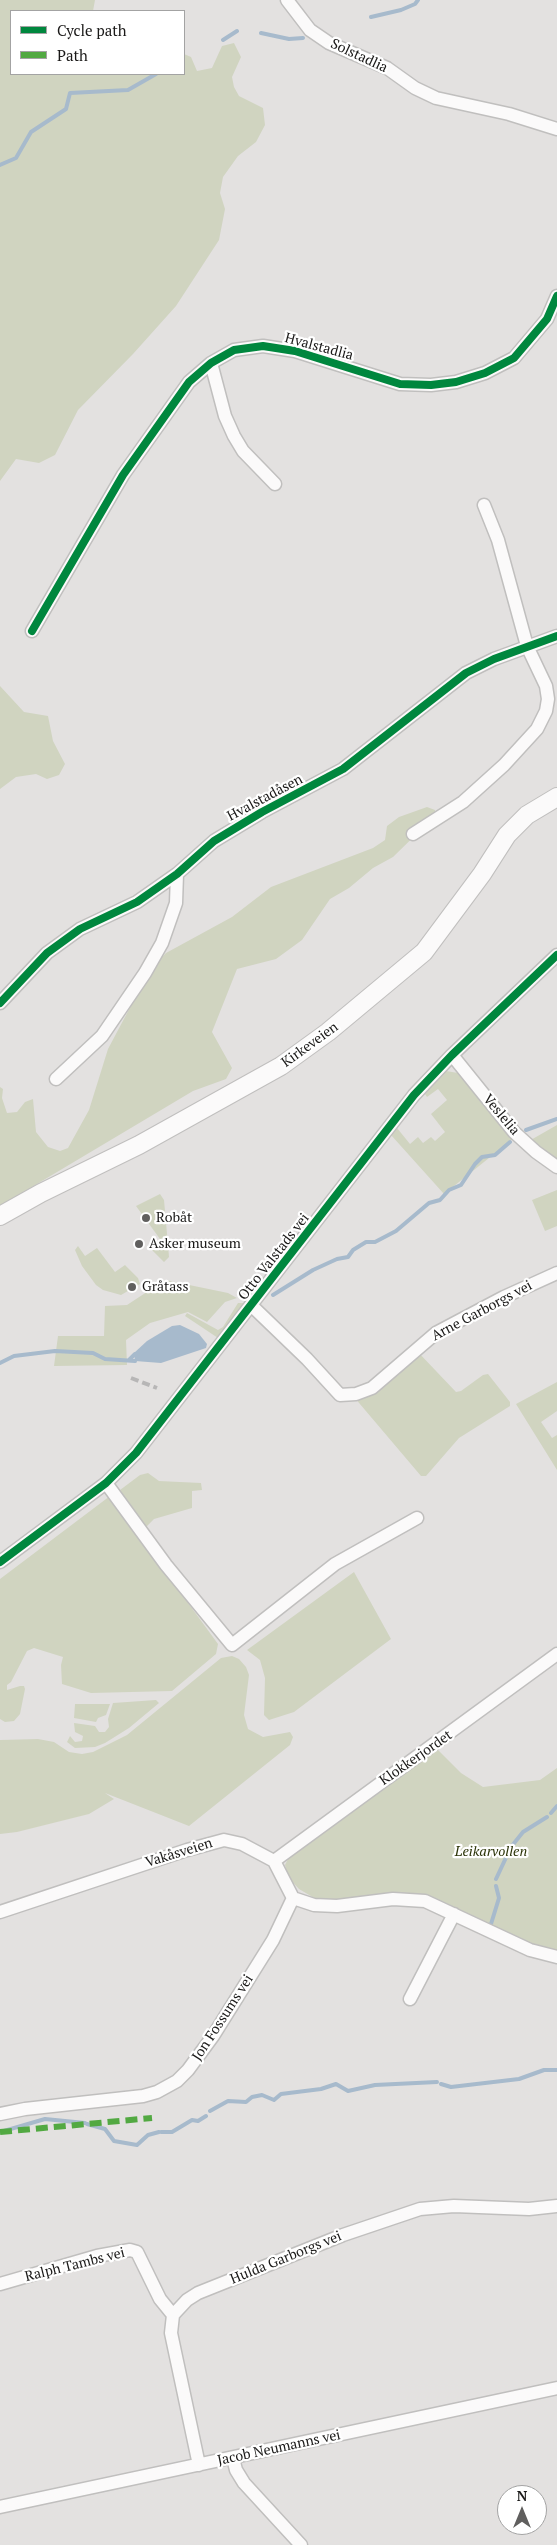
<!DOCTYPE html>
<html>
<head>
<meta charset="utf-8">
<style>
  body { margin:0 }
  #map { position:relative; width:557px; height:2545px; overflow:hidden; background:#e3e1e0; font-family:"PT Serif",serif }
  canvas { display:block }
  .legend { position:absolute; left:10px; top:10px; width:175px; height:65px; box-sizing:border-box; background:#fff; border:1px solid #a3a3a3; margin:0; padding:6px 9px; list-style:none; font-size:15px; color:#1a1918 }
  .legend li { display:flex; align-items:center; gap:10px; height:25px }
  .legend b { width:25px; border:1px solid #a3a3a3 }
  .north { position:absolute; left:497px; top:2485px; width:50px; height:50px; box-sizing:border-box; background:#fff; border:1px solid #a3a3a3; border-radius:50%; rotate:0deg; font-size:14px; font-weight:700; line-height:20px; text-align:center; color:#1a1918 }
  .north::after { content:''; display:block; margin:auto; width:18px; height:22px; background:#605f5e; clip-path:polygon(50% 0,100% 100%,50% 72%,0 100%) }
</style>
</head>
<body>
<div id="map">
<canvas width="557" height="2545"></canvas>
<ul class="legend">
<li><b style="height:6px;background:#00873e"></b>Cycle path</li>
<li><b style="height:6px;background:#52a942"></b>Path</li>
</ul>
<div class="north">N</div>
</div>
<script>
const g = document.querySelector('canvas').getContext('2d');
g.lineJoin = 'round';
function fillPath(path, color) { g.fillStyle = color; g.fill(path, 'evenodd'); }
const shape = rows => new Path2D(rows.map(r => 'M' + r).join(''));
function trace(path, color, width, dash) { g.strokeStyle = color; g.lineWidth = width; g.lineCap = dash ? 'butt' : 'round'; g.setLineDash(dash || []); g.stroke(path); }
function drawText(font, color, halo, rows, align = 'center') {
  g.font = font + ' "PT Serif",serif'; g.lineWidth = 4.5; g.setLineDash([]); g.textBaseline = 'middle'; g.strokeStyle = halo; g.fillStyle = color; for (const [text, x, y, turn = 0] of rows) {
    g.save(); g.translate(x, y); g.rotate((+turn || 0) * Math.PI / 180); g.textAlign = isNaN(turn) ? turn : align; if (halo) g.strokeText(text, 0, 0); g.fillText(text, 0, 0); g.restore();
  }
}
fillPath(shape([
  [0,0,95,0,93,11,11,11,11,74,184,74,184,54,191,57,197,71,212,68,222,46,234,43,241,57,232,77,234,87,239,96,263,108,265,125,256,142,238,156,223,177,220,193,225,209,219,240,176,306,133,354,78,410,55,455,39,463,16,459,0,481],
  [0,686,24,712,48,716,53,741,65,764,59,775,47,779,36,774,16,777,0,789],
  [427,807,435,810,435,816,393,857,373,868,349,888,330,899,302,940,276,959,237,969,212,1032,232,1068,226,1079,193,1091,0,1206,0,1087,3,1089,2,1098,7,1113,17,1112,25,1102,33,1099,36,1132,48,1147,60,1151,68,1148,89,1110,108,1049,151,968,166,953,232,917,271,887,373,848,385,840,387,826,399,817],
  [446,1071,458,1073,514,1138,444,1194,391,1135,397,1128,410,1144,418,1137,423,1143,431,1137,435,1141,445,1132,431,1114,447,1100,438,1089,427,1097,425,1094],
  [557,1125,557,1162,529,1141],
  [557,1190,557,1226,545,1231,532,1200],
  [160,1194,164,1200,168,1245,169,1257,164,1262,149,1247,160,1239,136,1206],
  [78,1246,85,1256,97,1248,115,1272,125,1265,138,1278,140,1284,121,1295,103,1290,96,1285,82,1266,75,1250],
  [165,1280,228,1293,237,1298,225,1302,207,1322,188,1312,150,1323,126,1340,127,1365,54,1366,58,1336,104,1336,105,1306,127,1305],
  [238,1303,245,1303,218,1338,185,1316,187,1313,218,1330,223,1327],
  [417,1351,456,1392,461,1391,483,1375,488,1374,510,1402,510,1406,459,1438,426,1476,421,1476,354,1397],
  [557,1382,557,1411,541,1422,552,1438,557,1435,557,1470,516,1404],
  [148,1473,159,1481,201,1483,202,1490,192,1491,192,1508,154,1519,145,1528,120,1490,140,1475],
  [110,1496,218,1644,216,1654,172,1691,91,1693,62,1684,61,1665,63,1657,34,1648,27,1651,11,1682,7,1685,7,1690,20,1686,24,1686,25,1689,20,1714,14,1721,5,1722,0,1719,0,1579],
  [354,1572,391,1639,294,1712,269,1720,264,1715,265,1678,260,1660,247,1650],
  [232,1656,239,1659,246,1667,249,1675,244,1715,248,1729,263,1737,290,1732,293,1737,290,1745,189,1826,105,1793,114,1799,89,1814,17,1832,0,1834,0,1740,38,1739,54,1742,69,1752,82,1754,93,1752,127,1735,221,1658],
  [156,1700,159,1703,129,1728,105,1743,95,1747,75,1748,67,1742,70,1736,75,1742,82,1741,83,1736,75,1732,74,1723,95,1726,99,1732,105,1732,109,1727,108,1719,113,1703],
  [75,1704,110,1704,106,1715,98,1718,96,1722,74,1718],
  [437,1749,461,1773,483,1787,540,1780,557,1768,557,1951,523,1941,431,1896,395,1893,335,1901,316,1899,299,1889,289,1878,285,1865,289,1857]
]), '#d0d4c0');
fillPath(shape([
  [180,1325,199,1334,207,1344,206,1348,161,1363,135,1361,134,1353,147,1341,172,1326]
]), '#a7bacc');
trace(shape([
  [371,17,401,10,415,4,418,0],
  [261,33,289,39,303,38],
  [223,40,237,31],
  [0,165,16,158,31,132,66,109,70,93,128,90,156,74],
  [526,1130,557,1119],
  [273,1295,313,1270,337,1259,348,1257,353,1250,366,1242,375,1242,396,1231,429,1203,440,1200,449,1190,461,1185,475,1164,482,1157,495,1155,510,1142],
  [129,1360,135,1354],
  [0,1363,14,1356,55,1351,93,1353,105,1359,135,1361],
  [551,1813,557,1806],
  [496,1879,511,1847,523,1832,547,1817],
  [491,1924,499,1898,496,1886],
  [441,2084,451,2087,519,2079,544,2070,557,2070],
  [210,2111,228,2101,246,2102,252,2097,262,2095,274,2100,281,2094,321,2089,336,2084,348,2091,375,2085,437,2082],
  [87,2124,105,2129,114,2141,137,2145,148,2135,159,2132],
  [0,2132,45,2119,85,2123],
  [161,2132,172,2132,192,2120,198,2121,206,2116]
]), '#a7bacc', 4);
const street = shape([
  [287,0,310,30,329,43,387,68,415,88,436,98,509,114,557,129],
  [211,363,225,416,234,436,243,451,275,484],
  [32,631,123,475,189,382,211,363,234,350,263,346,295,351,400,384,431,385,456,382,485,373,514,358,547,319,557,296],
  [413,834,463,802,504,765,537,729,546,711,548,699,546,686,527,646,498,540,484,505],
  [0,1003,47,953,80,929,137,902,177,874,214,841,262,812,343,769,466,673,494,659,557,636],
  [452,1055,514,1132,536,1152,557,1167],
  [56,1079,102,1036,145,973,162,943,176,903,177,874],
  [252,1306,307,1359,340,1395,356,1394,372,1388,436,1333,504,1297,557,1273],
  [106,1483,166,1565,232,1645,335,1564,417,1518],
  [0,1562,106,1483,136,1453,414,1095,452,1055,557,955],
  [274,1861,557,1654],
  [0,1912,187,1850,224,1840,242,1844,274,1861,293,1898,314,1905,337,1906,393,1899,425,1901,530,1950,557,1957],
  [410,1999,454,1914],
  [0,2114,25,2109,143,2096,157,2092,177,2081,188,2070,213,2036,273,1940,293,1898],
  [0,2284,97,2256,130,2250,137,2252,160,2299,173,2315],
  [233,2458,236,2470,244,2483,301,2545],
  [199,2465,171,2333,173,2315,187,2300,198,2293,343,2235,420,2209,454,2206,529,2209,557,2206],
  [0,2507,557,2388]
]);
const secondary = shape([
  [0,1216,41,1193,139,1145,245,1086,281,1066,328,1032,424,952,482,874,507,835,527,815,557,797]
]);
trace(street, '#c0bfbe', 15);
trace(secondary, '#c0bfbe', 20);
trace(street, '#fbfafa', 12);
trace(secondary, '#fbfafa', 18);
trace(shape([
  [131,1378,157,1388]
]), '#b7b6b6', 4, [8, 4]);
trace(shape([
  [0,2132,152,2118]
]), '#52a942', 6, [12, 6]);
trace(shape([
  [32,631,123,475,189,382,211,363,234,350,263,346,295,351,400,384,431,385,456,382,485,373,514,358,547,319,557,296],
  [0,1003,47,953,80,929,137,902,177,874,214,841,262,812,343,769,466,673,494,659,557,636],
  [0,1562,106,1483,136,1453,414,1095,452,1055,557,955]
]), '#00873e', 8);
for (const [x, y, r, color] of [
  [146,1218,5,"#605f5e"],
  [139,1244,5,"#605f5e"],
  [132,1287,5,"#605f5e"]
]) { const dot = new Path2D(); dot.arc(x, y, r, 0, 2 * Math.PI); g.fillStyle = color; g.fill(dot); trace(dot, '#fff', 2); }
drawText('14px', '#1a1918', '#fff', [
  ["Solstadlia",359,56,25],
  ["Hvalstadlia",319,347,15],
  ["Hvalstadåsen",265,798,-28],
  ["Kirkeveien",310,1045,-36],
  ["Veslelia",501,1115,50],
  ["Otto Valstads vei",274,1257,-52],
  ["Arne Garborgs vei",482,1311,-28],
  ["Klokkerjordet",416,1758,-35],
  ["Vakåsveien",179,1853,-17],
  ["Jon Fossums vei",223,2018,-57],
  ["Hulda Garborgs vei",286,2258,-22],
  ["Ralph Tambs vei",75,2265,-14],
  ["Jacob Neumanns vei",279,2448,-12]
]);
drawText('14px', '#1a1918', '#fff', [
  ["Robåt",156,1218],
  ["Asker museum",149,1244],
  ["Gråtass",142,1287]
], 'left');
drawText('italic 14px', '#2c3408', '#fff', [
  ["Leikarvollen",491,1852]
]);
</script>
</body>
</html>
